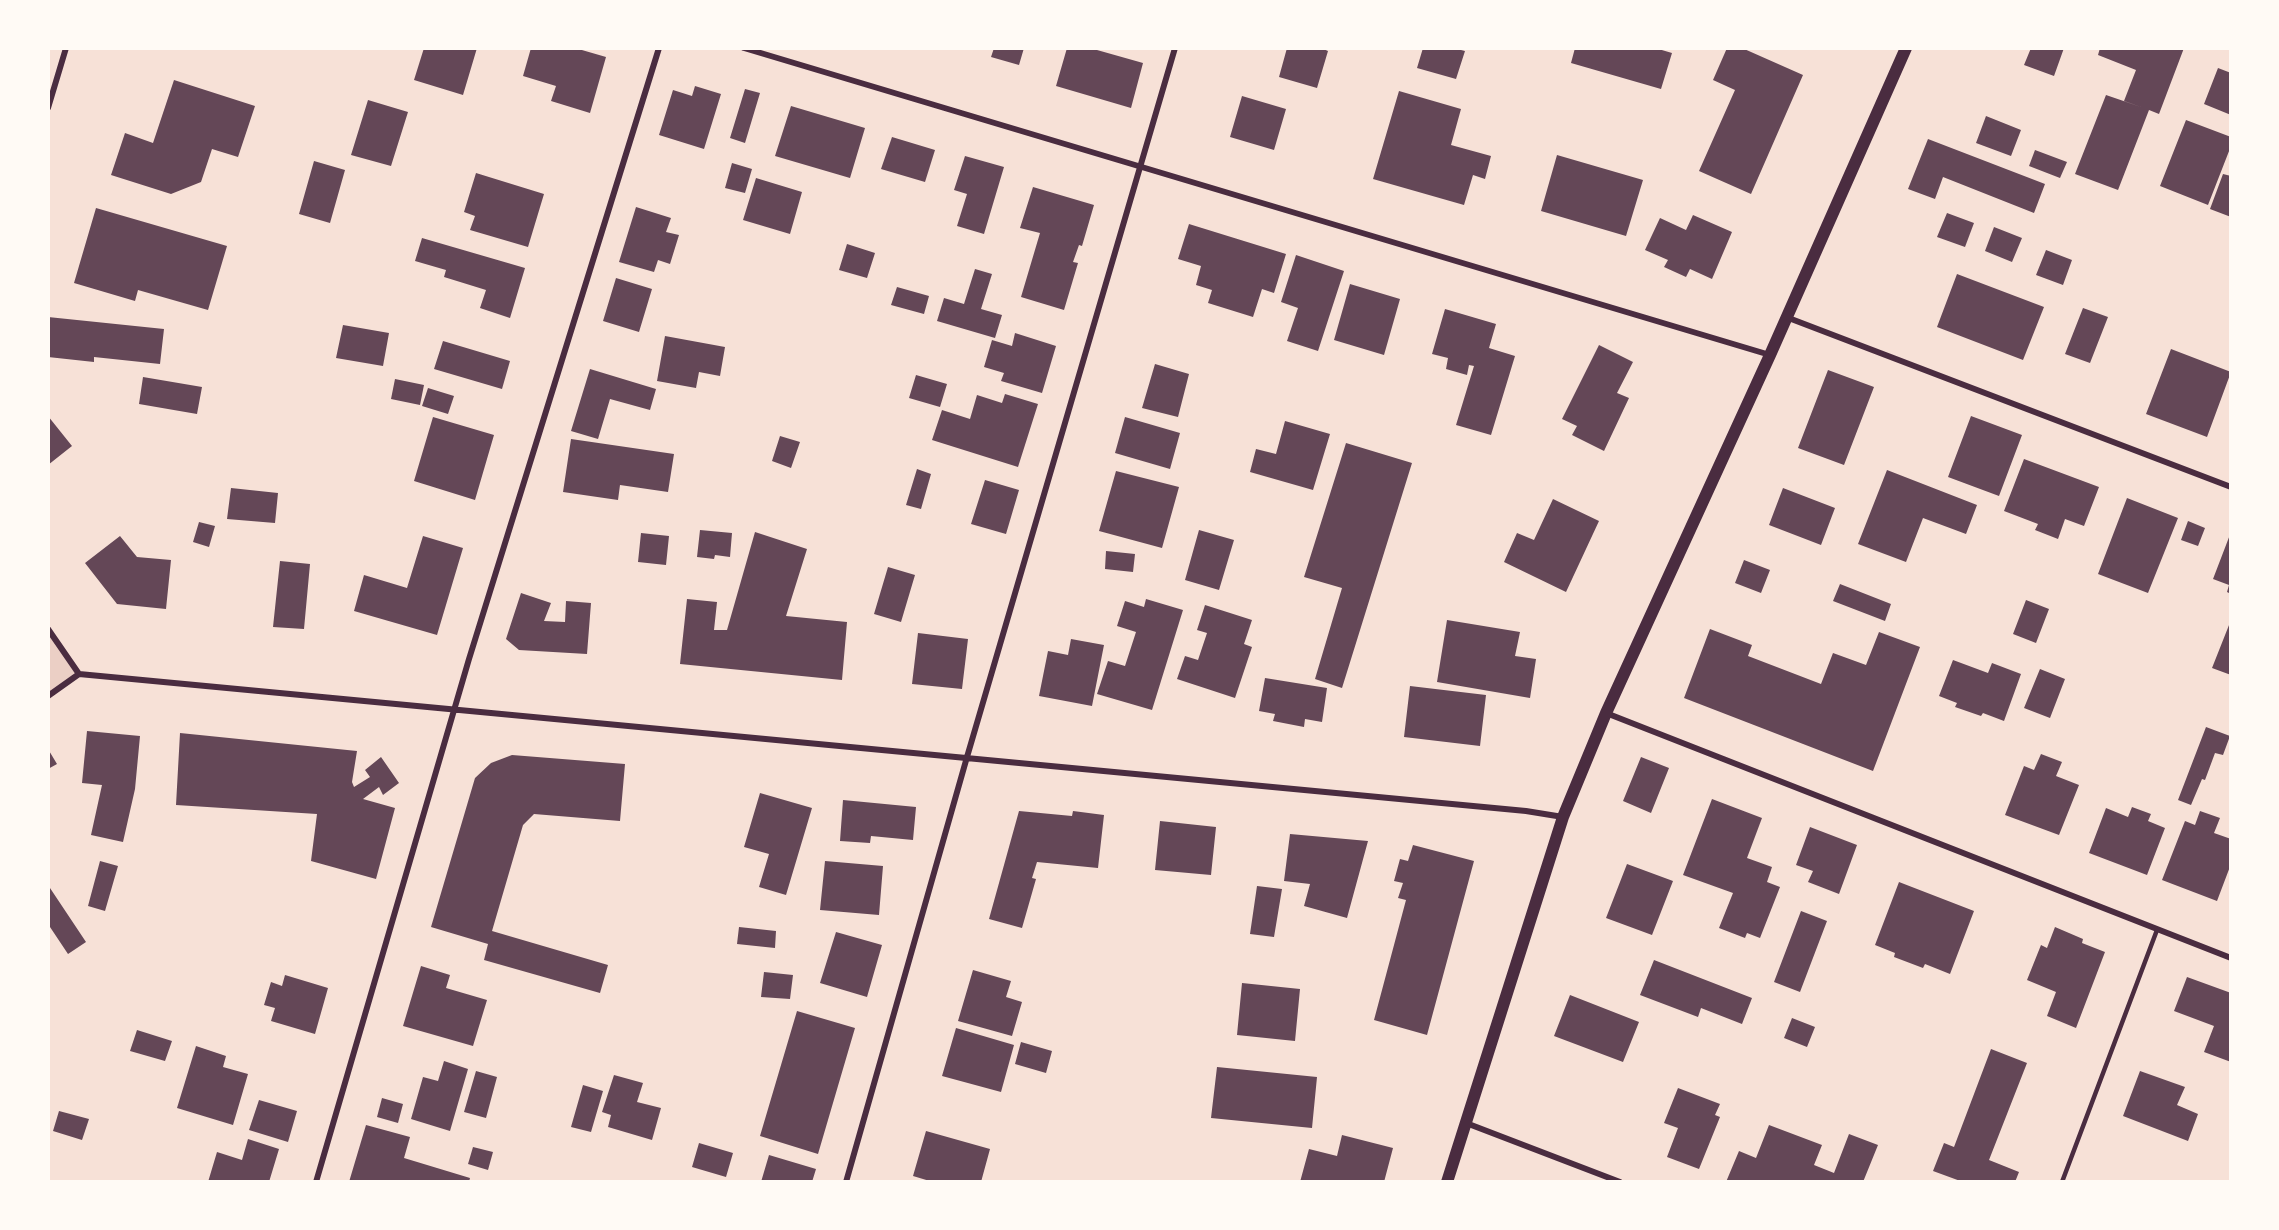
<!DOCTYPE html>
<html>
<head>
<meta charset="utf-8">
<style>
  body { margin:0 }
  #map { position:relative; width:2279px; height:1230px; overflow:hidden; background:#f7e1d7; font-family:"Nunito Sans",sans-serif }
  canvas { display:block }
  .frame { position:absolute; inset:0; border:50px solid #fffaf5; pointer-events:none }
</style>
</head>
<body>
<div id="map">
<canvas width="2279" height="1230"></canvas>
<div class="frame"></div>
</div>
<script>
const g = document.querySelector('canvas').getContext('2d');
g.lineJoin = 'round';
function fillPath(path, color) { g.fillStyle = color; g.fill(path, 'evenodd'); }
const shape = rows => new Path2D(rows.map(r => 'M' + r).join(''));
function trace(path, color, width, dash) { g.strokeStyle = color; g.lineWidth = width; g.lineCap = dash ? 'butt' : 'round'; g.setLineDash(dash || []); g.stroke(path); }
fillPath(shape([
  [48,629,79,674,48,696]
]), '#ebcfc5');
fillPath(shape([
  [424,48,477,48,463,95,414,80],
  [531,48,575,48,606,57,590,113,551,101,556,86,523,76],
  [994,48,1024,48,1019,65,991,57],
  [1067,48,1097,48,1097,50,1143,63,1131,108,1056,86],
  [1287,48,1321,48,1328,51,1317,88,1279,77],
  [1423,48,1453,48,1465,51,1456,79,1417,68],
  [1575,48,1655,48,1672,53,1661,89,1571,63],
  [1727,48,1742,48,1803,75,1751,194,1699,171,1735,90,1713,80],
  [2031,48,2064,48,2054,76,2024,65],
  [2100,48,2184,48,2159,114,2149,110,2118,190,2075,174,2106,95,2141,107,2124,101,2136,70,2098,55],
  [2218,68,2231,73,2231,115,2204,104],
  [174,80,255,106,238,157,212,149,201,182,171,194,111,175,125,133,153,143],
  [695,86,721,94,704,149,659,135,673,90,692,96],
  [745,89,760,93,745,143,730,138],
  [1399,91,1461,109,1451,145,1491,156,1485,179,1473,175,1464,205,1373,179],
  [1242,96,1286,109,1274,150,1230,137],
  [368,100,408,112,391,166,351,155],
  [791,106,865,128,850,178,775,156],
  [1986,116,2021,130,2011,156,1976,143],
  [2186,120,2231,137,2231,146,2208,205,2160,186],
  [892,137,935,150,925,182,881,169],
  [1928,139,2045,184,2034,213,1943,177,1935,199,1908,189],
  [2035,150,2067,162,2060,178,2029,166],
  [1557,155,1643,180,1626,236,1541,211],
  [965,156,1004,167,984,234,957,226,967,194,954,190],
  [314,161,345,170,330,223,299,214],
  [732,163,752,169,745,193,725,188],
  [476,173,544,194,528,247,470,230,475,216,464,212],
  [2223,174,2231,176,2231,217,2210,209],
  [756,178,802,192,790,234,743,220],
  [1033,187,1094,205,1082,246,1079,245,1073,262,1078,263,1064,310,1021,297,1040,233,1020,228],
  [636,207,671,218,666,232,679,235,670,264,658,260,654,272,619,262],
  [96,208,227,246,208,310,138,290,135,301,74,283],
  [1947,213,1974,223,1965,247,1937,237],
  [1693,215,1732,232,1712,279,1690,269,1686,277,1664,267,1668,260,1645,250,1660,218,1686,230],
  [1189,224,1286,254,1274,293,1262,289,1253,317,1208,303,1212,290,1196,285,1201,266,1178,259],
  [1994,227,2022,238,2012,262,1985,251],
  [422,238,525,268,510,318,480,308,486,290,444,277,446,270,415,261],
  [847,244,875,253,867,278,839,270],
  [2046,250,2072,260,2063,285,2036,275],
  [1296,255,1344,271,1318,351,1287,341,1298,308,1281,302],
  [975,269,992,274,981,309,1002,315,995,338,937,321,944,298,964,304],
  [1957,274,2044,307,2023,360,1937,327],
  [616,278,652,289,639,332,603,321],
  [1350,284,1400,299,1384,355,1334,340],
  [897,287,929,296,924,314,891,305],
  [2083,308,2108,317,2090,363,2065,354],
  [1445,309,1496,324,1489,348,1515,356,1491,435,1456,425,1474,366,1469,365,1467,375,1446,369,1448,358,1432,354],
  [48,317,164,329,160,364,94,357,94,362,48,357],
  [343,325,389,333,383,366,336,358],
  [1015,333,1056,346,1042,393,1001,381,1004,373,984,367,992,340,1012,346],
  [665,336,725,347,720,376,699,372,696,388,657,381],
  [443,341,510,361,502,389,434,369],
  [1599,345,1633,362,1617,393,1629,398,1604,451,1572,435,1577,426,1562,419],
  [2171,349,2231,372,2207,437,2146,414],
  [1155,364,1189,374,1178,417,1142,408],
  [590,369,656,389,650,410,610,399,598,439,571,431],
  [1828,370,1874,387,1844,465,1798,448],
  [916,375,947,384,940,407,909,398],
  [143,377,202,387,197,414,139,404],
  [395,379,424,385,420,405,391,399],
  [428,388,454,396,448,414,422,406],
  [1005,394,1038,404,1018,467,932,440,942,410,970,419,977,395,1002,403],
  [48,416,72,446,48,465],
  [1971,416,2022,435,1999,496,1948,477],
  [433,417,494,435,475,500,414,481],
  [1125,417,1180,433,1170,469,1115,453],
  [1285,421,1330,434,1313,490,1250,472,1256,449,1276,454],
  [780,436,800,442,791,468,772,461],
  [571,439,674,454,668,492,620,485,618,500,563,492],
  [1346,443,1412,463,1342,688,1315,679,1342,588,1304,577],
  [2024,459,2099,487,2084,526,2065,519,2058,539,2035,530,2038,524,2004,511],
  [917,469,931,474,921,509,906,505],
  [1887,470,1977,505,1966,534,1923,518,1906,562,1858,544],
  [1116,471,1179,487,1162,548,1099,531],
  [985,480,1019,490,1006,534,971,524],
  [231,488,278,493,275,523,227,519],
  [1783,488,1835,508,1821,545,1769,525],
  [2127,498,2178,518,2148,593,2098,574],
  [1553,499,1599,521,1566,592,1504,562,1517,533,1534,540],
  [2188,521,2205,528,2198,546,2181,540],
  [199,522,215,526,209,547,193,542],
  [700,530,732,533,730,557,715,555,714,559,697,557],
  [1199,530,1234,540,1219,590,1185,580],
  [755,532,807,549,786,616,847,622,842,680,680,664,687,599,717,602,714,630,727,630],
  [2231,532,2231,594,2227,592,2229,585,2213,579],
  [641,533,669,536,666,565,638,562],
  [120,536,137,557,171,560,166,609,117,604,85,563],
  [423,536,463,548,437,635,354,611,364,575,407,588],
  [1106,551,1135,554,1133,572,1105,569],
  [1744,560,1770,570,1761,593,1735,583],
  [280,561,310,564,304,629,273,627],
  [888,567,915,575,901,622,874,614],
  [1840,584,1891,604,1885,621,1833,601],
  [521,593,551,603,544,621,565,622,566,601,591,603,587,654,519,650,506,639],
  [1146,599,1183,610,1152,710,1097,694,1108,661,1125,666,1136,632,1117,626,1125,601,1144,607],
  [2026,600,2049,609,2036,643,2013,634],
  [1205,605,1252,620,1244,644,1252,647,1235,698,1177,679,1185,656,1198,660,1207,633,1197,630],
  [1447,620,1520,632,1515,656,1536,659,1530,698,1437,682],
  [2231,620,2231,675,2212,668],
  [1710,629,1752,645,1748,656,1821,684,1833,653,1866,665,1879,632,1920,647,1873,771,1684,698],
  [918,633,968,639,962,689,912,684],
  [1071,639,1104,645,1092,706,1039,696,1048,651,1068,655],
  [1953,660,1988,673,1992,663,2021,674,2004,721,1983,713,1981,716,1955,707,1957,703,1939,696],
  [2040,669,2065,679,2050,718,2024,708],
  [1265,678,1327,688,1322,722,1305,719,1304,727,1273,721,1275,714,1259,711],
  [1410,686,1486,695,1480,746,1404,737],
  [2206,727,2230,736,2223,755,2215,753,2205,780,2202,779,2191,805,2178,800],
  [87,731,140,736,135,789,123,842,91,835,102,785,82,783],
  [180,733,357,751,352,782,354,787,370,777,365,770,381,757,399,783,383,795,379,787,363,799,395,808,376,879,311,861,317,814,176,805],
  [48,749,57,764,48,769],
  [2041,754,2062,762,2056,776,2079,785,2059,835,2005,815,2024,766,2034,770],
  [512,755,625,764,620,821,534,814,523,825,492,931,608,965,600,993,484,960,488,944,431,927,475,778,491,763],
  [1641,757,1669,768,1651,813,1623,801],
  [760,793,812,808,786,895,759,887,769,854,744,847],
  [1712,799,1762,818,1747,858,1772,867,1767,882,1780,887,1760,938,1747,933,1745,938,1719,928,1733,893,1683,875],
  [843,800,916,807,913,840,871,836,870,843,840,841],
  [2132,807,2151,814,2148,821,2165,828,2147,875,2089,853,2106,808,2128,817],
  [1019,811,1072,816,1073,811,1104,815,1098,868,1037,862,1032,878,1036,879,1022,928,989,919],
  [2200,811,2220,818,2214,833,2231,839,2231,864,2217,901,2162,880,2185,821,2195,825],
  [1160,821,1216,827,1211,875,1155,870],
  [1810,827,1857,845,1839,894,1808,882,1813,871,1796,865],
  [1290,834,1368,841,1347,918,1304,906,1310,884,1284,881],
  [1413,845,1474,861,1427,1035,1374,1020,1406,900,1398,898,1403,883,1394,881,1400,859,1408,861],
  [100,861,118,866,105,911,88,906],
  [825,861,883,866,879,915,820,910],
  [1627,864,1673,881,1652,935,1606,918],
  [1899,882,1974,911,1950,974,1925,964,1923,968,1894,957,1895,953,1875,945],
  [48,885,86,942,68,954,48,924],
  [1257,886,1282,889,1274,937,1250,934],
  [1801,911,1827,921,1800,992,1774,982],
  [739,927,776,931,775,948,737,944],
  [2055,927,2083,939,2082,943,2105,952,2076,1028,2047,1016,2056,992,2027,980,2041,945,2047,948],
  [836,932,882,945,867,997,820,983],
  [1654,960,1752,998,1742,1024,1701,1008,1698,1017,1640,995],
  [421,966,450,975,446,988,487,1000,473,1046,403,1026],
  [973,970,1011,981,1006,997,1022,1002,1012,1036,958,1021],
  [764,972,793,975,790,999,761,997],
  [285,975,328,988,315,1034,271,1021,275,1008,264,1005,271,982,282,986],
  [2187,977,2231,993,2231,1062,2204,1052,2214,1026,2174,1011],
  [1242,983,1300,989,1295,1041,1237,1035],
  [1570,995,1639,1022,1623,1062,1554,1036],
  [797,1011,855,1028,818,1154,760,1136],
  [1792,1018,1815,1027,1807,1047,1784,1038],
  [956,1028,1014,1045,1001,1092,942,1076],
  [137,1030,172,1041,165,1061,130,1051],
  [1021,1042,1052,1051,1046,1073,1015,1064],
  [196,1046,226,1056,223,1067,248,1074,233,1125,177,1108],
  [1991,1049,2027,1063,1989,1160,2019,1172,2015,1182,1963,1182,1933,1171,1944,1143,1954,1147],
  [444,1061,468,1069,450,1131,411,1119,423,1077,438,1081],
  [1217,1067,1317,1077,1312,1128,1211,1118],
  [476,1071,497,1077,486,1118,464,1112],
  [2140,1071,2185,1087,2177,1105,2198,1114,2188,1141,2123,1116],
  [614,1075,643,1083,637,1102,661,1108,652,1140,608,1127,611,1115,602,1112],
  [583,1085,603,1091,591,1132,571,1127],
  [1678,1088,1720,1104,1715,1115,1720,1117,1699,1169,1667,1157,1678,1128,1664,1123],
  [382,1098,403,1104,398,1123,377,1117],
  [259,1100,297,1111,288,1142,249,1130],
  [59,1111,89,1119,82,1140,53,1131],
  [366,1125,410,1137,404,1158,470,1178,469,1182,349,1182],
  [1769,1125,1822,1145,1814,1165,1834,1173,1849,1134,1878,1145,1863,1182,1726,1182,1739,1151,1756,1158],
  [926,1131,990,1149,981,1182,933,1182,913,1176],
  [1342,1135,1393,1148,1384,1182,1300,1182,1309,1149,1337,1156],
  [248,1139,279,1149,269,1182,208,1182,217,1152,242,1160],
  [699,1143,733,1153,726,1177,692,1167],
  [473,1147,493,1152,488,1170,468,1164],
  [769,1155,816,1169,812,1182,761,1182]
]), '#644757');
trace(shape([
  [2062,1182,2157,930]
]), '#4a2c40', 4.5);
trace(shape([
  [744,48,1770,355],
  [48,108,66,48],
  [1786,317,2231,487],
  [48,629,79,674],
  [79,674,1526,811,1563,817],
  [48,696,79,674],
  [1606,713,2231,958],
  [1466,1123,1620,1182],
  [316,1182,469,659,659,48],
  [846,1182,967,757,1175,48]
]), '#4a2c40', 6);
trace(shape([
  [1447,1182,1563,817,1606,713,1770,355,1906,48]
]), '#4a2c40', 12);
</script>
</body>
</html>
